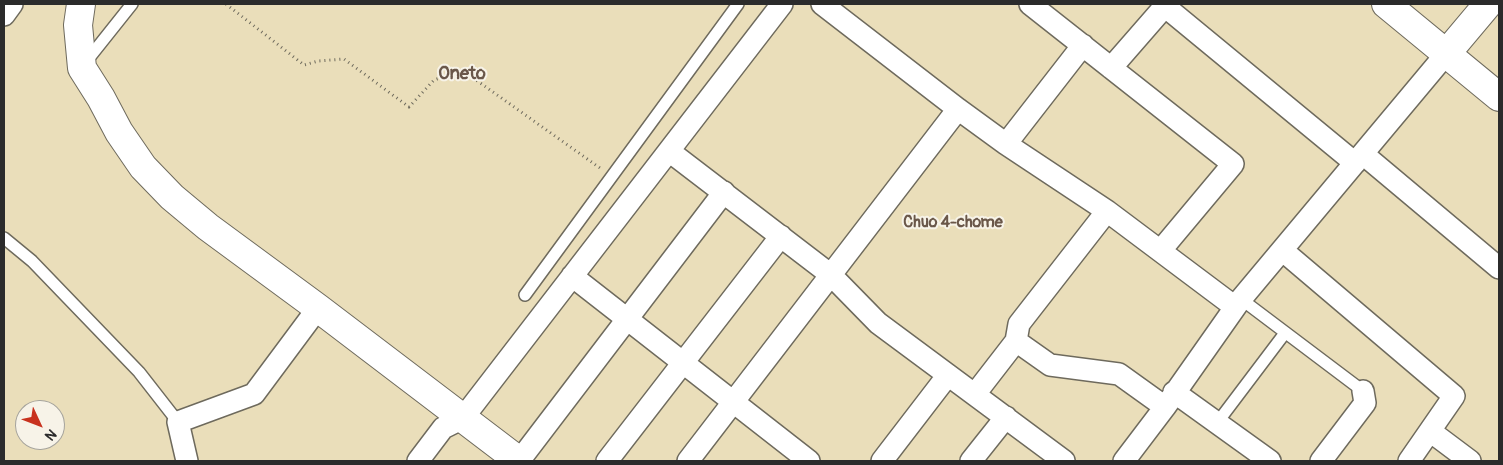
<!DOCTYPE html>
<html>
<head>
<meta charset="utf-8">
<style>
  body { margin:0 }
  #map { position:relative; width:1503px; height:465px; overflow:hidden; background:#eadeba; font-family:Pangolin,sans-serif }
  canvas { display:block }
  .frame { position:absolute; inset:0; border:5px solid #2b2b2b; pointer-events:none }
  .north { position:absolute; left:15px; top:400px; width:50px; height:50px; box-sizing:border-box; background:#f7f3e8; border:1px solid #a5a39c; border-radius:50%; rotate:133deg; font-size:14px; font-weight:700; line-height:20px; text-align:center; color:#2b2b2b }
  .north::after { content:''; display:block; margin:auto; width:18px; height:22px; background:#c8321e; clip-path:polygon(50% 0,100% 100%,50% 72%,0 100%) }
</style>
</head>
<body>
<div id="map">
<canvas width="1503" height="465"></canvas>
<div class="frame"></div>
<div class="north">N</div>
</div>
<script>
const g = document.querySelector('canvas').getContext('2d');
g.lineJoin = 'round';
const shape = rows => new Path2D(rows.map(r => 'M' + r).join(''));
function trace(path, color, width, dash) { g.strokeStyle = color; g.lineWidth = width; g.lineCap = dash ? 'butt' : 'round'; g.setLineDash(dash || []); g.stroke(path); }
function drawText(font, color, halo, rows, align = 'center') {
  g.font = font + ' Pangolin,sans-serif'; g.lineWidth = 4; g.setLineDash([]); g.textBaseline = 'middle'; g.strokeStyle = halo; g.fillStyle = color; for (const [text, x, y, turn = 0] of rows) {
    g.save(); g.translate(x, y); g.rotate((+turn || 0) * Math.PI / 180); g.textAlign = isNaN(turn) ? turn : align; if (halo) g.strokeText(text, 0, 0); g.fillText(text, 0, 0); g.restore();
  }
}
const lane = shape([
  [85,63,132,4],
  [4,238,32,261,139,372,178,422],
  [525,295,738,4],
  [1241,299,1363,391],
  [1217,423,1285,333]
]);
const street = shape([
  [822,4,958,109,1006,144,1107,211,1235,307],
  [1030,4,1233,164,1161,250],
  [1162,4,1355,163],
  [4,15,12,4],
  [1111,68,1165,6],
  [1006,144,1083,45],
  [669,151,831,275,878,323,1064,461],
  [1363,154,1499,268],
  [1282,250,1454,396,1409,461],
  [572,276,809,461],
  [1016,341,1019,324,1107,211],
  [1174,392,1270,461],
  [975,394,1016,341,1050,365,1119,374,1165,407],
  [1430,431,1470,461],
  [187,461,178,422,254,394,318,308],
  [418,461,443,428,463,418,782,4],
  [519,461,724,192],
  [607,461,781,236],
  [688,461,958,109],
  [882,461,948,375],
  [971,461,1006,417],
  [1124,461,1165,407,1241,299,1446,54],
  [1321,461,1365,403,1363,391]
]);
const secondary = shape([
  [81,4,78,25,82,68,101,98,119,132,143,167,172,197,208,227,318,308,519,461],
  [1386,4,1499,97],
  [1446,54,1488,4]
]);
trace(lane, '#6e6a5d', 14);
trace(street, '#6e6a5d', 24);
trace(secondary, '#6e6a5d', 30);
trace(shape([
  [226,4,304,65,318,61,344,59,409,107,434,80,462,70,600,168]
]), '#6e6a5d', 3, [1, 4]);
trace(lane, '#fff', 11);
trace(street, '#fff', 21);
trace(secondary, '#fff', 28);
drawText('bold 16px', '#6a5749', '#f7f3e8', [
  ["Chuo 4-chome",953,223]
]);
drawText('bold 18px', '#6a5749', '#f7f3e8', [
  ["Oneto",462,74]
]);
</script>
</body>
</html>
